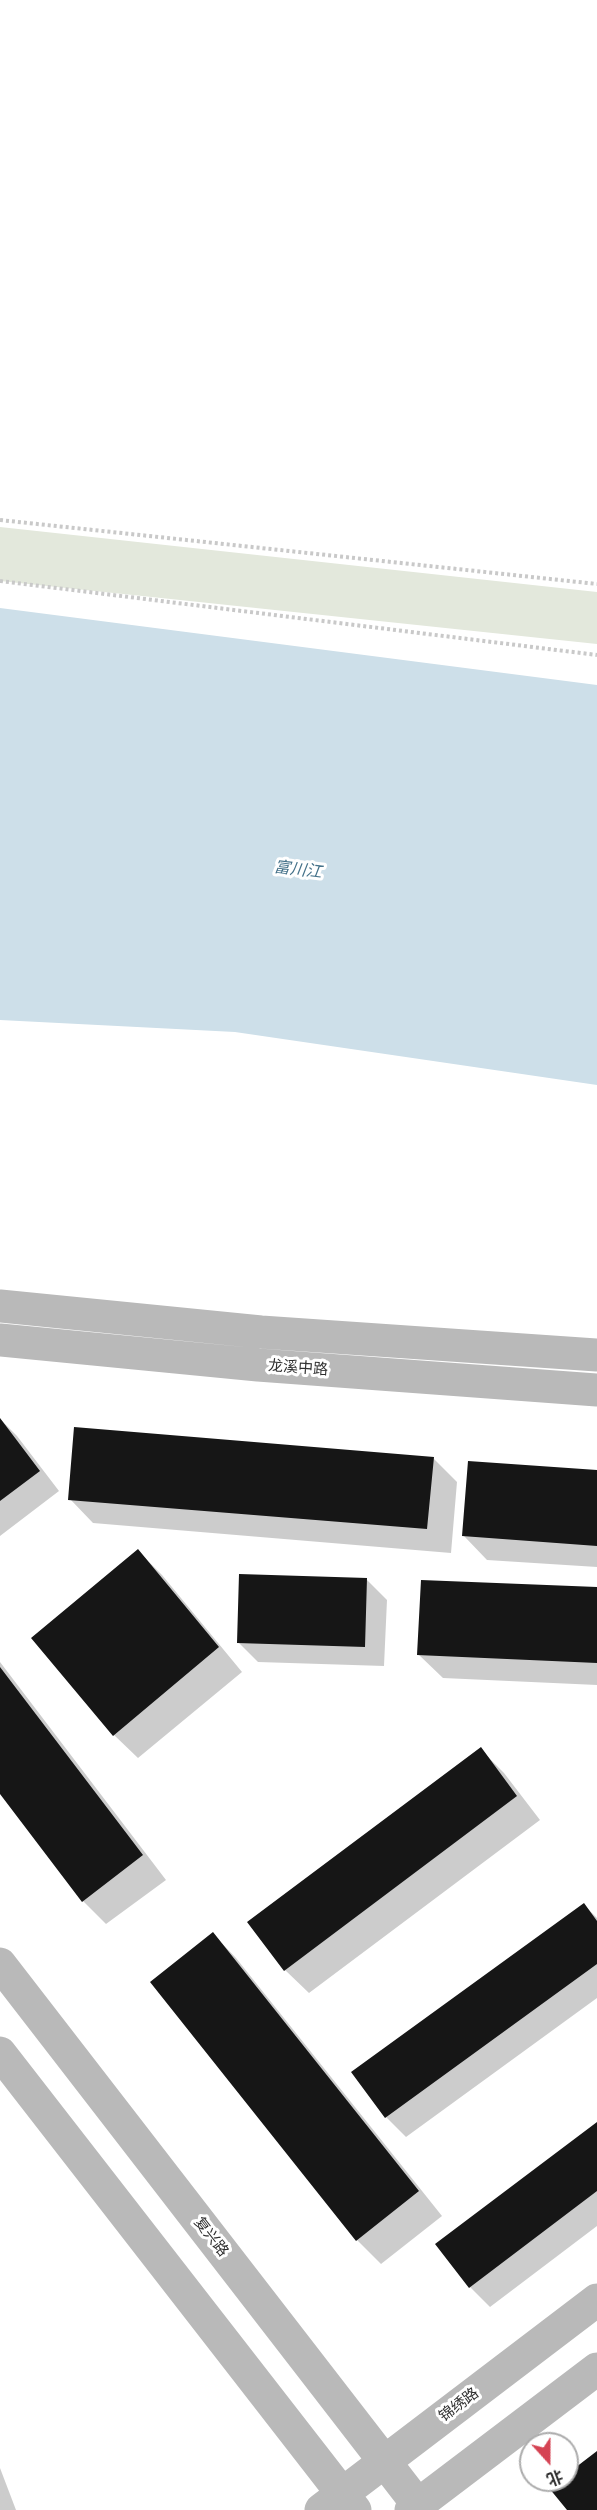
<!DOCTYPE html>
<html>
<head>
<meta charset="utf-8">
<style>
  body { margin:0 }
  #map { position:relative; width:597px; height:2510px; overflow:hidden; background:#fff; font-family:Figtree,"Noto Sans SC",sans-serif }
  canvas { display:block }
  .north { position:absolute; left:519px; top:2432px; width:60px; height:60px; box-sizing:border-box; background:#fff; border:2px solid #acacac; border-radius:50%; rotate:159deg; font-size:16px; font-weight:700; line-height:24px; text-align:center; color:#2f2f2f }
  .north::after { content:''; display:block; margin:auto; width:21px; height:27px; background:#d54353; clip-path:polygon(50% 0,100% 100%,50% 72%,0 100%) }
</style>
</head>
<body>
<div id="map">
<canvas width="597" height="2510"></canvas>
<div class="north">北</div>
</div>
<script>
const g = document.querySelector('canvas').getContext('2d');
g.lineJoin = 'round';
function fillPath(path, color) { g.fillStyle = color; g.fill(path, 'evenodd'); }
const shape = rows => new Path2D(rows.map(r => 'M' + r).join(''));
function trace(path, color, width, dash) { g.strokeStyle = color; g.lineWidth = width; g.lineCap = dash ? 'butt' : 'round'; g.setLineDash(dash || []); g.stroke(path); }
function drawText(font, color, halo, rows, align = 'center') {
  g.font = font + ' Figtree,"Noto Sans SC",sans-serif'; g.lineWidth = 6; g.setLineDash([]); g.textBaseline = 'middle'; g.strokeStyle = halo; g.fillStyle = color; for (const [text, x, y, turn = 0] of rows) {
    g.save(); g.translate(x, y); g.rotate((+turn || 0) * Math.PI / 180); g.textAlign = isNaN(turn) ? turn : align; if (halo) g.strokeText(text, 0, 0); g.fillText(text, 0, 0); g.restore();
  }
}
fillPath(shape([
  [0,527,597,592,597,644,0,581]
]), '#e3e8dc');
fillPath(shape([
  [0,608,597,685,597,1085,235,1032,0,1020]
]), '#cddfe9');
fillPath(shape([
  [0,1419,17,1436,59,1491,0,1536],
  [433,1458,457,1482,451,1553,93,1523,70,1499],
  [597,1472,597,1567,487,1560,464,1536],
  [138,1551,162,1575,242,1672,138,1758,114,1735],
  [367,1580,387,1600,384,1666,258,1662,238,1642],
  [597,1589,597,1685,443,1678,419,1655],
  [0,1662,166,1880,106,1924,83,1901,0,1792],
  [480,1749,504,1773,540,1820,309,1993,285,1970],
  [584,1905,597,1918,597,1998,406,2137,386,2117],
  [213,1934,236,1958,442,2216,381,2264,357,2240,152,1982],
  [597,2123,597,2226,490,2307,470,2287],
  [0,2468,16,2510,0,2510]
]), '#0003');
fillPath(shape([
  [0,1418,40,1471,0,1501],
  [74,1427,434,1457,427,1529,68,1500],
  [468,1461,597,1470,597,1546,462,1536],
  [138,1549,219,1647,113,1736,31,1638],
  [239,1574,367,1578,365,1647,237,1643],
  [421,1580,597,1587,597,1663,417,1655],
  [0,1667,143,1855,82,1902,0,1794],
  [481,1747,517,1796,284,1971,247,1922],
  [584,1903,597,1921,597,1964,385,2118,351,2072],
  [213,1932,419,2191,356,2241,150,1982],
  [597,2122,597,2191,469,2288,435,2244],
  [597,2451,597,2510,567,2510,549,2488,560,2480,567,2480,567,2474]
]), '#161616');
trace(shape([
  [0,520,597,584],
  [0,581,597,655]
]), '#c9c9c9', 4, [3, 3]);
trace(shape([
  [0,1306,261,1332,597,1355],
  [0,1340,258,1365,597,1390],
  [0,1964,422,2510],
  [0,2053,355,2510],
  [321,2510,597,2300],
  [411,2510,597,2369]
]), '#b9b9b9', 33);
drawText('15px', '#2f2f2f', '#fff', [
  ["龙溪中路",298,1368,4],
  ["复兴路",211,2237,52],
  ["锦绣路",459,2405,-37]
]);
drawText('italic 16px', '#45728a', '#fff', [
  ["富川江",298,870,7]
]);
</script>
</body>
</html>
